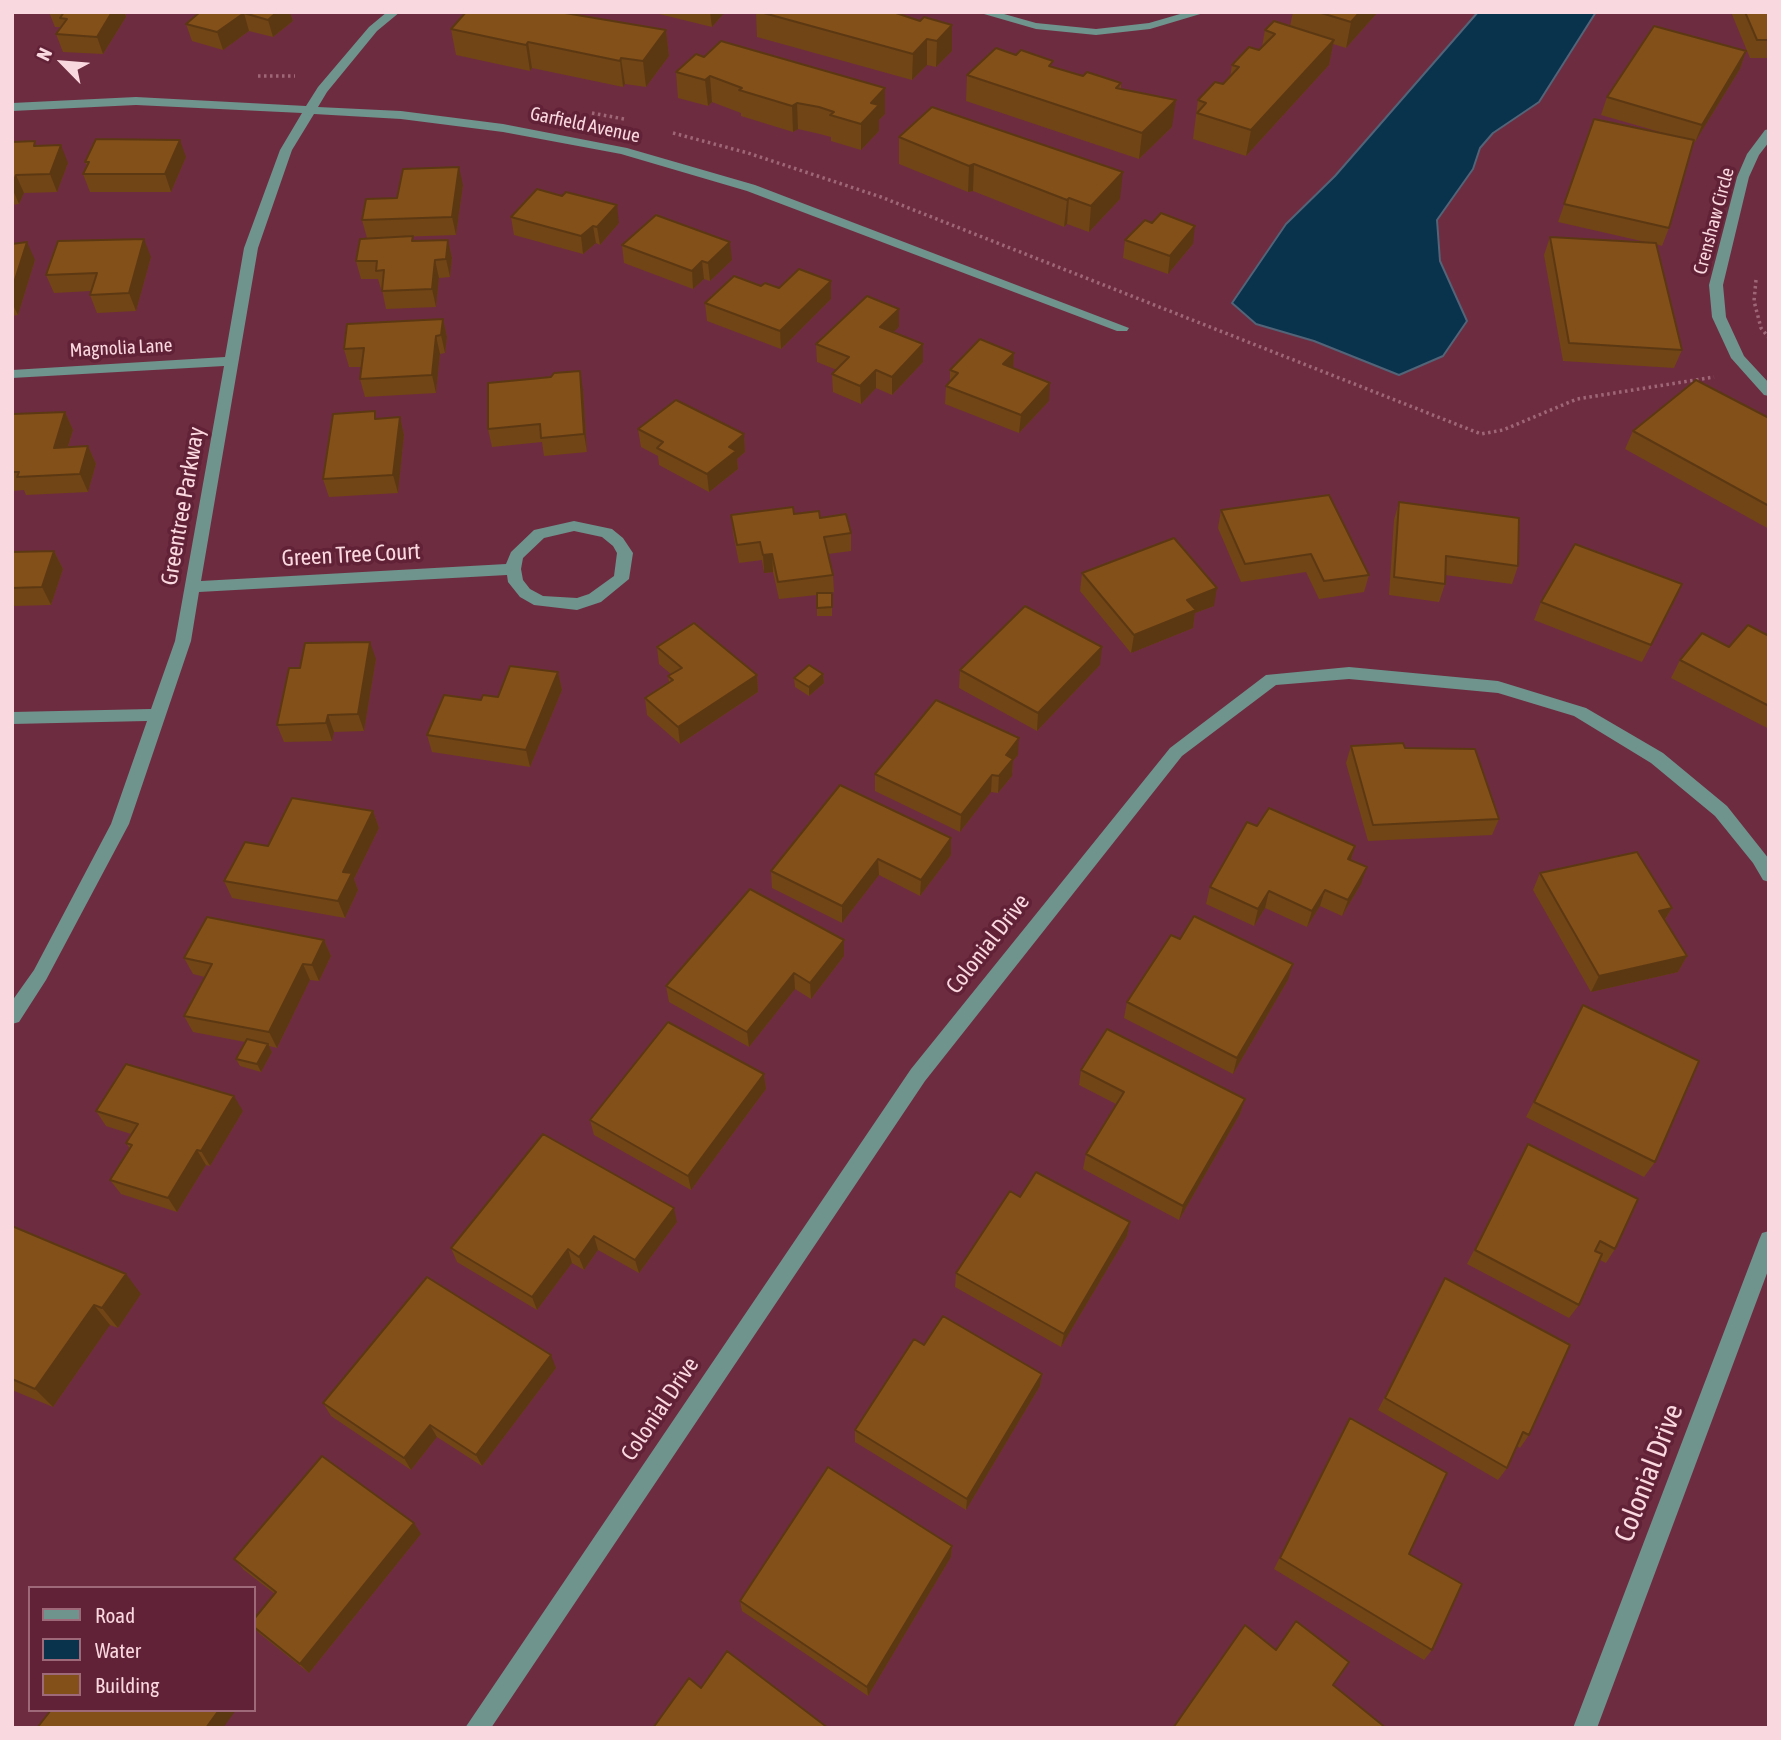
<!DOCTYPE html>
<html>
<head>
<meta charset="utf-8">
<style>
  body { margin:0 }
  #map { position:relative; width:1781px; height:1740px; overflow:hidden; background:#6e2c40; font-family:"Asap Condensed",sans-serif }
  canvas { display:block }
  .frame { position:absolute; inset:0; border:14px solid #fad8e0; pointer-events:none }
  .legend { position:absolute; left:28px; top:1586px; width:228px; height:126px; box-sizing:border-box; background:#612136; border:2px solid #9e6a7a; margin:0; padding:9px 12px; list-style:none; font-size:21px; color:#fad8e0 }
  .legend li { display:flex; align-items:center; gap:14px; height:35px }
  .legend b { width:35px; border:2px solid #9e6a7a }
  .north { position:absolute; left:28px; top:28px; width:70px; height:70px; -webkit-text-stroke:5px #612136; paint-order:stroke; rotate:295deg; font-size:19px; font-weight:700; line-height:28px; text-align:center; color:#fad8e0 }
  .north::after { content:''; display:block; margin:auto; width:24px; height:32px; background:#fad8e0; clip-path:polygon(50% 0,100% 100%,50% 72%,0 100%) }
</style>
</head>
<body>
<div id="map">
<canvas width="1781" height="1740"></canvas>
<div class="frame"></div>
<ul class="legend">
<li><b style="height:9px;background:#6e948d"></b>Road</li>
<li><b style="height:19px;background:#09324c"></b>Water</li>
<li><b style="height:19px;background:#835019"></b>Building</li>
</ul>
<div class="north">N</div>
</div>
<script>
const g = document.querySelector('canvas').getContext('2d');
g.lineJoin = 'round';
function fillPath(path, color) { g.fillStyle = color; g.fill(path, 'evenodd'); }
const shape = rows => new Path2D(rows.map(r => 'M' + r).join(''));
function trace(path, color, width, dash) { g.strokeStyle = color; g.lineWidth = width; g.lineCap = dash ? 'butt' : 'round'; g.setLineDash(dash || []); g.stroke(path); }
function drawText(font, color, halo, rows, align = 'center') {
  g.font = font + ' "Asap Condensed",sans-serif'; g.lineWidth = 7; g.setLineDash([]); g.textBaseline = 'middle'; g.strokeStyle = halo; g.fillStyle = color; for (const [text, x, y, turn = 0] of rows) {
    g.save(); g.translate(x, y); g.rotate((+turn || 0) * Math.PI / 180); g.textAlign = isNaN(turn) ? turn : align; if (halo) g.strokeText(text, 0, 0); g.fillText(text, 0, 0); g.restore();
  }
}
const water = shape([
  [1478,12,1596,12,1539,102,1493,133,1480,148,1473,169,1437,220,1440,261,1467,321,1443,356,1399,375,1314,341,1256,324,1232,303,1286,224,1335,176,1478,12]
]);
fillPath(water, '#09324c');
trace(water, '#516478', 2);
trace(shape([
  [258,76,295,76],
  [592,113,624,119],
  [673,133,748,153,881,197,1481,434,1503,430,1577,399,1714,377],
  [1756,280,1754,301,1761,328,1769,338]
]), '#9e6777', 3.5, [2.5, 3.5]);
fillPath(shape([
  [387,12,400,12,377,31,327,92,318,107,401,111,503,124,627,148,755,185,1129,328,1127,331,1117,331,747,191,621,154,503,132,401,119,314,114,292,150,258,248,201,581,506,564,511,552,534,530,574,521,612,529,623,538,633,553,629,579,601,602,577,610,534,605,520,597,508,582,507,575,199,592,191,641,129,824,46,980,19,1022,12,1024,12,1001,34,970,111,824,147,721,12,724,12,712,151,709,175,641,224,366,12,378,12,370,225,357,244,248,280,150,302,113,136,105,12,111,12,103,136,97,306,106,318,87,369,27,387,12],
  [574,531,602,537,613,546,617,553,614,576,589,594,577,598,543,596,530,589,523,580,521,569,523,558,544,538,574,531],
  [977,12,997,12,1036,23,1096,29,1149,23,1187,12,1207,12,1150,29,1096,35,1036,29,977,12],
  [1769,129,1769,142,1759,155,1749,177,1723,285,1726,317,1744,356,1769,383,1769,396,1764,395,1731,358,1712,317,1709,285,1737,177,1747,154,1765,130,1769,129],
  [1349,667,1498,681,1586,708,1663,753,1727,806,1769,859,1769,882,1763,880,1753,863,1715,816,1651,763,1574,716,1498,693,1349,679,1276,685,1182,756,925,1081,491,1728,465,1728,911,1069,1170,748,1266,675,1349,667],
  [1769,1231,1769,1268,1597,1728,1573,1728,1759,1240,1762,1233,1769,1231]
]), '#6e948d');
fillPath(shape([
  [49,12,125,12,126,17,103,54,63,52,56,34,61,27,55,27],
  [200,12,290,12,293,21,273,37,249,31,223,50,192,41,186,24],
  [651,12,725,12,712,27],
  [756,12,893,12,920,21,952,25,952,51,936,67,927,65,912,80,757,37],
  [1293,12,1378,12,1346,48,1333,44,1329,65,1246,156,1193,139,1198,100,1223,84,1230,77,1232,65,1259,50,1262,47,1265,30,1290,26],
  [1731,12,1769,12,1769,58,1750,58],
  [451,29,666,30,669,56,646,87,625,84,623,87,532,68,530,71,456,55],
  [1746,51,1740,69,1695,142,1693,142,1669,228,1662,246,1656,244,1682,350,1674,368,1563,361,1544,255,1550,237,1650,243,1558,222,1594,119,1667,134,1601,115,1607,97],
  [696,54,885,114,879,120,879,131,861,150,831,141,831,137,820,134,798,129,793,132,741,116,741,113,712,102,708,106,678,98,676,72],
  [1053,67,1083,76,1121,83,1121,89,1172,127,1139,159,966,101,967,75],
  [899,137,1120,199,1089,232,1067,224,1064,227,973,191,968,192,899,164],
  [12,142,37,146,68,163,57,192,24,193,19,204,12,205],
  [186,157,171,192,90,192,83,174,87,166,85,162],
  [463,185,456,235,367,238,362,220,397,198],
  [511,217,619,223,600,245,596,243,583,254,514,235],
  [1152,223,1193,244,1168,274,1123,258,1125,240],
  [448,240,452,258,450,277,439,278,436,307,386,309,382,289,381,289,378,279,361,279,356,261,414,241],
  [12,244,35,260,18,315,12,316],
  [622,245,732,260,710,281,704,279,693,289,624,263],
  [151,257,136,311,97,313,90,295,91,291,54,293,46,275],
  [831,281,831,299,781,349,707,321,705,303,761,286,779,288],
  [899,309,899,327,893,332,923,362,892,395,876,388,861,404,833,392,832,374,837,370,817,362,816,344],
  [443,319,447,337,445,353,440,354,436,393,365,397,360,379,361,367,349,367,344,349],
  [1014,353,1013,368,1049,401,1019,433,945,404,946,386,950,382,950,370],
  [583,389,587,452,544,456,542,442,492,447,488,429],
  [65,412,73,430,68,447,88,446,96,464,88,492,26,495,24,490,12,491,13,414],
  [400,417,404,435,398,493,329,497,323,479],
  [1769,418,1769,529,1625,449,1633,431],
  [638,429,744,434,745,452,737,459,738,469,709,492,659,465,658,456,641,447],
  [1399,502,1518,566,1512,584,1445,575,1445,584,1439,602,1389,595,1394,520],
  [1221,510,1369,575,1364,592,1319,599,1306,572,1241,582,1218,528],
  [794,514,820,518,851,533,851,551,828,554,833,575,834,592,830,593,832,593,832,616,817,616,817,595,779,599,773,572,764,573,762,560,739,563,733,533,731,515],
  [54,551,63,569,51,605,14,606,12,609,12,552],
  [1082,573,1214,606,1195,613,1193,628,1131,653,1080,591],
  [1541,602,1674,602,1642,662,1534,620],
  [1769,636,1769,729,1671,678,1680,660],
  [657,647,757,675,758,692,680,744,647,715,645,698,669,682,668,676,671,674,659,664],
  [376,659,364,731,334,732,332,741,284,742,277,725,300,668],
  [1100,665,1037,731,959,688,960,670],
  [558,672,562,690,530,767,432,752,427,735,481,700,498,697],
  [823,674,824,683,809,696,795,687,794,678],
  [1351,746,1405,748,1499,819,1492,835,1368,841,1346,763],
  [1018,755,1013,761,1012,776,998,793,991,792,960,832,875,791,875,774],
  [840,785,951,855,920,896,879,875,842,923,772,888,771,871],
  [373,811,379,828,354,879,358,890,345,918,232,898,224,881,268,846],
  [1257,826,1355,846,1351,860,1361,884,1342,916,1320,906,1307,927,1265,908,1254,926,1206,904,1210,887],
  [1540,873,1672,908,1665,920,1687,956,1678,972,1591,992,1533,890],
  [1180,939,1288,980,1233,1074,1124,1018,1127,1002],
  [324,940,331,956,319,981,310,980,277,1048,269,1046,272,1052,261,1072,240,1066,236,1059,245,1042,193,1032,184,1016,205,977,193,974,184,958],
  [844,940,844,956,811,999,795,989,749,1047,669,1002,666,986],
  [1583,1005,1655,1162,1644,1177,1526,1117],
  [1081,1070,1245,1099,1240,1114,1179,1220,1083,1169,1086,1154,1116,1104,1079,1085],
  [764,1074,766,1089,691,1190,594,1135,590,1120],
  [96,1111,243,1111,210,1166,206,1165,177,1212,121,1194,110,1180,130,1149,126,1143,131,1134,106,1126],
  [1528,1144,1615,1249,1606,1263,1600,1260,1579,1305,1569,1318,1467,1264],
  [677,1222,639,1273,598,1250,584,1270,572,1263,537,1310,457,1262,451,1248],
  [1130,1222,1127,1236,1061,1347,955,1287,956,1273],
  [12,1226,141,1294,118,1328,110,1325,53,1407,12,1390],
  [1445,1278,1529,1435,1520,1448,1517,1446,1507,1468,1498,1480,1378,1410],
  [924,1345,1042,1374,1040,1386,966,1510,855,1442,855,1430],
  [556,1368,482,1466,437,1437,411,1470,331,1416,323,1403],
  [1343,1430,1409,1554,1432,1650,1424,1660,1274,1569],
  [421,1534,309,1673,260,1634,254,1628,254,1619,275,1594,244,1570,234,1559],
  [952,1546,951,1557,868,1696,742,1611,740,1601]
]), '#714516');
fillPath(shape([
  [112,12,125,12,126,17,103,54,97,37],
  [277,12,290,12,293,21,273,37,268,20],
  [710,12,725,12,712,27],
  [1360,12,1378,12,1346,48,1351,22],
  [244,13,249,31,223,50,217,32],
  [952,25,952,51,936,67,937,41],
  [666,30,669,56,646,87,643,61],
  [927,39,927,65,912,80,913,54],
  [1334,40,1329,65,1246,156,1251,130],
  [528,42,532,68,530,71,526,45],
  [1746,51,1740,69,1695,142,1702,125],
  [621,58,625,84,623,87,620,61],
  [710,76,712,102,708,106,705,80],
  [885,88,885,114,879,120,879,131,861,150,861,124,871,103],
  [1176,100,1172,127,1139,159,1142,133],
  [797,103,798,129,793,132,792,106],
  [180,140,186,157,171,192,165,174],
  [61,145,68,163,57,192,50,174],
  [974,164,973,191,968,192,969,166],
  [459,167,463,185,456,235,452,217],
  [1123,172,1120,199,1089,232,1091,206],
  [16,175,24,193,19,204,12,188],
  [1069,198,1067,224,1064,227,1067,200],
  [617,205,619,223,600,245,597,227],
  [593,226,596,243,583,254,581,236],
  [1195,226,1193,244,1168,274,1170,256],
  [144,239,151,257,136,311,129,293],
  [448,240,452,258,450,277,446,259],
  [27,242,35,260,18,315,12,303,12,289],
  [730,242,732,260,710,281,708,263],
  [435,260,439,278,436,307,432,289],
  [702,261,704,279,693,289,692,271],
  [831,281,831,299,781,349,780,331],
  [899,309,899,327,880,345,880,327],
  [443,319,447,337,445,353,441,335],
  [436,336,440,354,436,393,432,375],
  [923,344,923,362,892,395,892,377],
  [1014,353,1013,371,1003,364],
  [876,370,876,388,861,404,860,386],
  [580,371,583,389,587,452,584,434],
  [1050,383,1049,401,1019,433,1021,415],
  [65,412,73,430,62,466,54,448],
  [400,417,404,435,398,493,393,475],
  [744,434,745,452,737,459,738,469,709,492,707,474,729,447],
  [88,446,96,464,88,492,80,474],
  [54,551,63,569,51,605,42,587],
  [772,554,773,572,764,573,763,555],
  [1682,584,1674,602,1642,662,1651,645],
  [1217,588,1214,606,1195,613,1193,628,1131,653,1134,635,1187,600],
  [370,642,376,659,364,731,358,714],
  [1102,647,1100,665,1037,731,1038,713],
  [558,672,562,690,530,767,526,750],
  [823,674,824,683,809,696,809,687],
  [757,675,758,692,680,744,678,727],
  [328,715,334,732,332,741,326,723],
  [1019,738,1018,755,1013,761,1012,776,998,793,999,776,1006,755],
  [992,775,991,792,960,832,961,815],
  [373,811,379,828,354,879,358,890,345,918,338,901,343,872],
  [951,838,951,855,920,896,921,880],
  [1355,846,1350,863,1348,859],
  [878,859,879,875,842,923,842,906],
  [1367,867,1361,884,1342,916,1348,900],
  [1325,890,1320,906,1307,927,1312,911],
  [1269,891,1265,908,1254,926,1258,909],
  [1672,908,1662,924,1659,911],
  [324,940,331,956,319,981,312,965],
  [844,940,844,956,811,999,810,983],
  [1687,956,1678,972,1591,992,1599,976],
  [303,964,310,980,277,1048,269,1032],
  [1293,964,1288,980,1233,1074,1237,1058],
  [794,973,795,989,749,1047,747,1032],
  [268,1044,272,1052,261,1072,257,1064],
  [764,1074,766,1089,691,1190,688,1176],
  [234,1096,243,1111,210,1166,201,1151],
  [1245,1099,1240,1114,1179,1220,1183,1206],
  [197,1150,206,1165,177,1212,168,1198],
  [674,1208,677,1222,639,1273,635,1260],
  [1130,1222,1127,1236,1061,1347,1064,1334],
  [594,1236,598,1250,584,1270,579,1257],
  [568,1249,572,1263,537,1310,532,1297],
  [126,1274,141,1294,118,1328,102,1308],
  [94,1305,110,1325,53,1407,35,1389],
  [551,1355,556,1368,482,1466,476,1455],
  [1042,1374,1040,1386,966,1510,967,1499],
  [430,1425,437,1437,411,1470,404,1458],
  [414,1523,421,1534,309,1673,300,1664],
  [952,1546,951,1557,868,1696,867,1687],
  [219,1710,236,1710,223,1728,206,1728]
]), '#5c3812');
const building = shape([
  [64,12,112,12,97,37,56,34,67,19,60,18,64,12],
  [200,12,277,12,268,20,244,13,217,32,186,24,200,12],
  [466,12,559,12,666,30,643,61,621,58,620,61,528,42,526,45,451,29,466,12],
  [760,12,893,12,920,21,924,17,952,25,937,41,927,39,913,54,760,12],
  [1318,12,1360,12,1351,22,1318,12],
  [1745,12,1769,12,1769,40,1757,40,1745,12],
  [1274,21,1334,40,1251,130,1197,113,1206,103,1198,100,1215,82,1223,84,1239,67,1232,65,1249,47,1259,50,1275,34,1265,30,1274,21],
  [1654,26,1746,51,1702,125,1607,97,1654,26],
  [721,41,885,88,871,103,879,105,861,124,830,115,834,112,819,107,797,103,792,106,739,90,742,88,710,76,705,80,676,72,696,54,704,57,721,41],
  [996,48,1016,55,1021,50,1053,61,1049,66,1083,76,1087,72,1121,83,1116,88,1176,100,1142,133,967,75,996,48],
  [932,107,1123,172,1091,206,1069,198,1067,200,974,164,969,166,899,137,932,107],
  [1594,119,1694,140,1669,228,1564,204,1594,119],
  [96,139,180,140,165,174,83,174,89,162,85,162,96,139],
  [35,141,34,146,61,145,50,174,16,175,12,185,12,142,35,141],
  [459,167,452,217,362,220,366,199,397,198,403,169,459,167],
  [537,189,562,196,566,192,617,205,597,227,593,226,581,236,511,217,537,189],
  [1161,213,1195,226,1170,256,1125,240,1145,220,1152,223,1161,213],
  [656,215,730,242,708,263,702,261,692,271,622,245,656,215],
  [413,236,412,241,448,240,446,259,435,260,432,289,382,291,384,270,376,271,377,261,356,261,360,239,413,236],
  [1550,237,1656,243,1682,350,1569,343,1550,237],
  [144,239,129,293,90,295,97,273,46,275,58,241,144,239],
  [27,242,12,289,12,244,27,242],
  [799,269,831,281,780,331,705,303,734,276,761,286,765,283,779,288,799,269],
  [867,296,899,309,880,327,923,344,892,377,876,370,860,386,832,374,849,357,816,344,867,296],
  [443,319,441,335,436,336,432,375,360,379,364,348,344,349,347,324,443,319],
  [980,339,1014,353,1003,364,1050,383,1021,415,946,386,958,373,950,370,980,339],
  [580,371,584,434,541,438,540,424,488,429,488,383,551,377,554,373,580,371],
  [1696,380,1769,418,1769,506,1633,431,1696,380],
  [676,400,744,434,729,447,736,451,707,474,657,448,663,442,638,429,676,400],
  [375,411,375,419,400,417,393,475,323,479,333,414,375,411],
  [65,412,54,448,88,446,80,474,17,477,19,472,12,472,13,414,65,412],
  [1329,495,1369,575,1324,581,1311,554,1245,564,1221,510,1329,495],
  [1399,502,1519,518,1518,566,1446,556,1445,584,1394,577,1399,502],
  [793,507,794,514,819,511,820,518,846,514,851,533,824,537,833,575,778,582,772,554,763,555,760,542,737,545,731,515,793,507],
  [1174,538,1217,588,1187,600,1196,610,1134,635,1082,573,1174,538],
  [1575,544,1682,584,1651,645,1541,602,1575,544],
  [54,551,42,587,12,588,12,552,54,551],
  [817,593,832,593,832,607,817,608,817,593],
  [1025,606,1102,647,1038,713,960,670,1025,606],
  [694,623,757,675,678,727,645,698,673,680,668,676,682,668,657,647,694,623],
  [1748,625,1769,636,1769,706,1680,660,1702,633,1729,647,1748,625],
  [370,642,358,714,328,715,326,723,277,725,289,668,300,668,305,643,370,642],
  [809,665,823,674,809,687,794,678,809,665],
  [510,666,558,672,526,750,427,735,444,695,481,700,483,695,498,697,510,666],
  [936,700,1019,738,1006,755,1013,759,999,776,992,775,961,815,875,774,936,700],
  [1403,743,1405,748,1475,749,1499,819,1373,825,1351,746,1403,743],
  [840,785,951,838,921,880,878,859,842,906,771,871,840,785],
  [292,798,373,811,343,872,352,873,338,901,224,881,245,842,268,846,292,798],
  [1269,808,1355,846,1348,859,1367,867,1348,900,1325,890,1312,911,1269,891,1258,909,1210,887,1247,822,1257,826,1269,808],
  [1637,852,1672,908,1659,911,1687,956,1599,976,1540,873,1637,852],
  [750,889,844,940,810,983,794,973,747,1032,666,986,750,889],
  [1194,916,1293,964,1237,1058,1127,1002,1171,935,1180,939,1194,916],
  [207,917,324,940,312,965,303,964,269,1032,184,1016,212,964,184,958,207,917],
  [1583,1005,1699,1061,1655,1162,1534,1102,1583,1005],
  [668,1022,764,1074,688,1176,590,1120,668,1022],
  [1107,1029,1245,1099,1183,1206,1086,1154,1124,1092,1081,1070,1107,1029],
  [247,1039,268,1044,257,1064,236,1059,247,1039],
  [126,1064,234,1096,201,1151,197,1150,168,1198,110,1180,132,1145,126,1143,138,1124,96,1111,126,1064],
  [543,1134,674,1208,635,1260,594,1236,579,1257,568,1249,532,1297,451,1248,543,1134],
  [1528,1144,1638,1199,1615,1249,1600,1241,1595,1251,1602,1254,1579,1305,1475,1250,1528,1144],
  [1036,1172,1130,1222,1064,1334,956,1273,1010,1191,1020,1197,1036,1172],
  [12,1226,126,1274,102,1308,94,1305,35,1389,12,1379,12,1226],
  [427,1277,551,1355,476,1455,430,1425,404,1458,323,1403,427,1277],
  [1445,1278,1570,1345,1529,1435,1523,1432,1507,1468,1385,1398,1445,1278],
  [943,1316,1042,1374,967,1499,855,1430,914,1339,924,1345,943,1316],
  [1350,1418,1447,1473,1409,1554,1462,1584,1432,1650,1280,1558,1350,1418],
  [322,1456,414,1523,300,1664,254,1627,254,1619,276,1592,234,1559,322,1456],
  [828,1467,952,1546,867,1687,740,1601,828,1467],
  [1296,1621,1349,1662,1333,1685,1386,1728,1173,1728,1245,1625,1276,1650,1296,1621],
  [727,1651,828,1728,653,1728,689,1678,701,1688,727,1651],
  [51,1710,219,1710,206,1728,37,1728,51,1710]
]);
fillPath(building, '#835019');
trace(building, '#5c3812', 2);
drawText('19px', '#fad8e0', '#612136', [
  ["Garfield Avenue",585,125,12],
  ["Crenshaw Circle",1714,221,-75],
  ["Magnolia Lane",121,348,-3]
]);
drawText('23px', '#fad8e0', '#612136', [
  ["Greentree Parkway",183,506,-80],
  ["Green Tree Court",351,555,-3],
  ["Colonial Drive",988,944,-52],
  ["Colonial Drive",660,1409,-56]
]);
drawText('28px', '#fad8e0', '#612136', [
  ["Colonial Drive",1649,1473,-69]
]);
</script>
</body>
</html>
